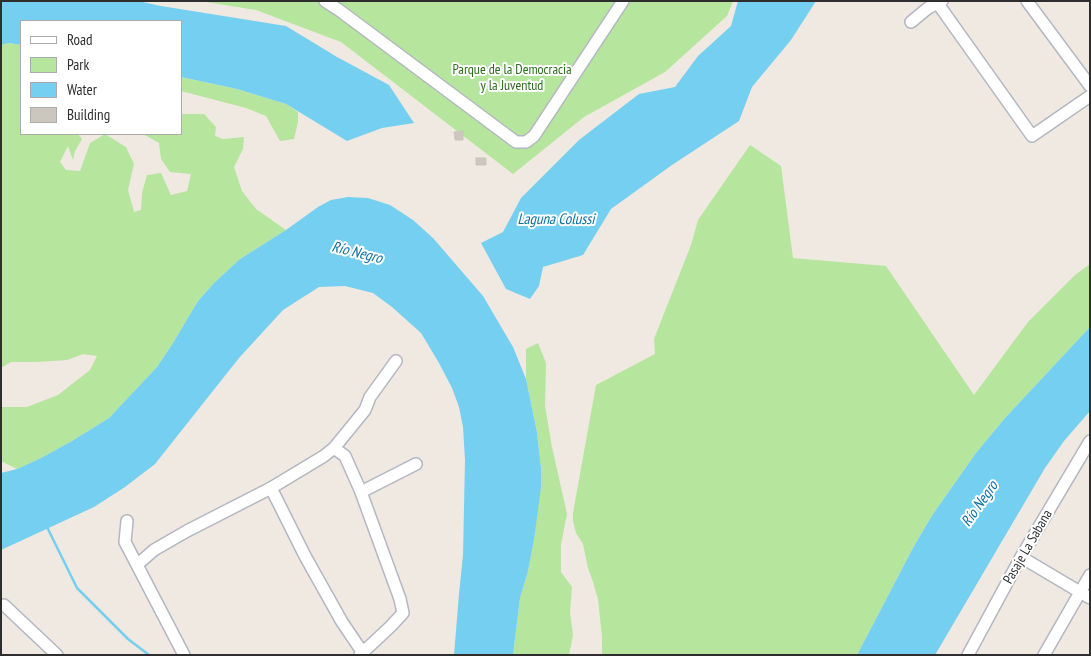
<!DOCTYPE html>
<html>
<head>
<meta charset="utf-8">
<style>
  body { margin:0 }
  #map { position:relative; width:1091px; height:656px; overflow:hidden; background:#efe9e1; font-family:"PT Sans Narrow",sans-serif }
  canvas { display:block }
  .frame { position:absolute; inset:0; border:2px solid #2e2e2e; pointer-events:none }
  .legend { position:absolute; left:20px; top:20px; width:162px; height:115px; box-sizing:border-box; background:#fff; border:1px solid #ababab; margin:0; padding:6px 9px; list-style:none; font-size:15px; color:#2e2e2e }
  .legend li { display:flex; align-items:center; gap:10px; height:25px }
  .legend b { width:25px; border:1px solid #ababab }
</style>
</head>
<body>
<div id="map">
<canvas width="1091" height="656"></canvas>
<div class="frame"></div>
<ul class="legend">
<li><b style="height:6px;background:#fff"></b>Road</li>
<li><b style="height:14px;background:#b6e59e"></b>Park</li>
<li><b style="height:14px;background:#75cff0"></b>Water</li>
<li><b style="height:14px;background:#cbc7bf"></b>Building</li>
</ul>
</div>
<script>
const g = document.querySelector('canvas').getContext('2d');
g.lineJoin = 'round';
function fillPath(path, color) { g.fillStyle = color; g.fill(path, 'evenodd'); }
const shape = rows => new Path2D(rows.map(r => 'M' + r).join(''));
function trace(path, color, width, dash) { g.strokeStyle = color; g.lineWidth = width; g.lineCap = dash ? 'butt' : 'round'; g.setLineDash(dash || []); g.stroke(path); }
function drawText(font, color, halo, rows, align = 'center') {
  g.font = font + ' "PT Sans Narrow",sans-serif'; g.lineWidth = 4; g.setLineDash([]); g.textBaseline = 'middle'; g.strokeStyle = halo; g.fillStyle = color; for (const [text, x, y, turn = 0] of rows) {
    g.save(); g.translate(x, y); g.rotate((+turn || 0) * Math.PI / 180); g.textAlign = isNaN(turn) ? turn : align; if (halo) g.strokeText(text, 0, 0); g.fillText(text, 0, 0); g.restore();
  }
}
fillPath(shape([
  [200,1,733,1,727,16,665,72,584,117,513,174,341,42,256,10],
  [9,43,21,45,21,134,78,134,82,139,75,151,73,160,68,146,60,162,66,170,80,171,90,143,105,134,126,147,134,164,128,190,134,212,141,210,142,193,147,175,161,173,171,195,187,191,191,174,170,172,161,159,159,143,143,134,181,134,181,114,204,114,216,127,215,136,223,139,244,137,243,149,234,167,242,191,256,209,286,230,240,259,215,282,198,301,173,343,157,367,109,418,72,441,41,458,17,469,1,461,1,407,27,407,58,395,90,370,97,356,83,354,67,360,37,362,11,362,1,368,1,45],
  [181,77,237,89,286,104,298,112,298,122,294,139,280,141,266,116,246,108,181,91],
  [750,145,781,166,793,258,886,266,974,395,1028,322,1075,275,1090,264,1090,327,1005,418,976,453,933,514,914,546,857,655,602,655,602,637,598,599,593,582,588,568,583,544,576,533,573,521,573,513,596,385,655,354,654,339,691,245,698,220],
  [538,343,546,363,545,406,552,447,567,514,561,544,561,572,572,587,570,613,573,635,569,655,513,655,520,598,528,571,534,540,541,468,537,432,526,379,526,349]
]), '#b6e59e');
fillPath(shape([
  [1,1,138,1,161,6,286,26,337,57,389,85,414,123,382,128,347,141,286,104,237,89,181,77,181,21,21,21,21,45,9,43,1,45],
  [738,1,816,1,791,40,752,87,739,121,672,165,611,209,583,255,543,267,539,286,530,299,506,289,481,243,503,232,521,198,579,140,639,94,675,87,698,56,731,26],
  [348,197,368,198,390,205,413,220,433,238,483,296,513,347,526,379,537,432,541,468,541,487,534,540,528,571,520,598,513,655,454,655,459,594,463,555,465,460,463,427,459,407,452,388,439,363,421,333,392,307,373,293,345,286,319,287,283,310,239,358,155,464,125,487,94,507,1,550,1,473,17,469,41,458,72,441,109,418,157,367,173,343,198,301,215,282,240,259,286,230,318,207,331,200],
  [1090,327,1090,411,1064,441,1045,468,935,655,857,655,914,546,933,514,976,453,1005,418]
]), '#75cff0');
trace(shape([
  [47,527,77,588,128,639,149,655]
]), '#75cff0', 2.5);
const building = shape([
  [463,131,463,140,455,140,454,132,463,131],
  [476,158,486,158,486,165,476,165,476,158]
]);
fillPath(building, '#cbc7bf');
trace(building, '#cbc5ba', 1);
const minor = shape([
  [325,1,339,10,516,142,526,142,534,136,623,1],
  [936,1,1032,136,1090,96],
  [1027,1,1090,86],
  [911,22,928,8,942,1],
  [334,448,345,456,361,492,400,599,403,613,391,626,360,655],
  [271,488,305,556,342,622,363,653],
  [361,492,416,464],
  [127,521,125,542,184,655],
  [1021,557,1090,598],
  [137,565,154,550,187,531,271,488,324,456,334,448,365,410,370,397,396,361],
  [4,605,57,655],
  [968,655,1021,557,1090,441],
  [1044,655,1090,575]
]);
trace(minor, '#b4b7c1', 14);
trace(minor, '#fff', 11);
drawText('14px', '#2c6e1b', '#fff', [
  ["Parque de la Democracia",512,70],
  ["y la Juventud",512,86]
]);
drawText('14px', '#2e2e2e', '#fff', [
  ["Pasaje La Sabana",1028,547,-60]
]);
drawText('italic 15px', '#0d6fa3', '#fff', [
  ["Laguna Colussi",556,220],
  ["Río Negro",357,253,14],
  ["Río Negro",980,504,-55]
]);
</script>
</body>
</html>
